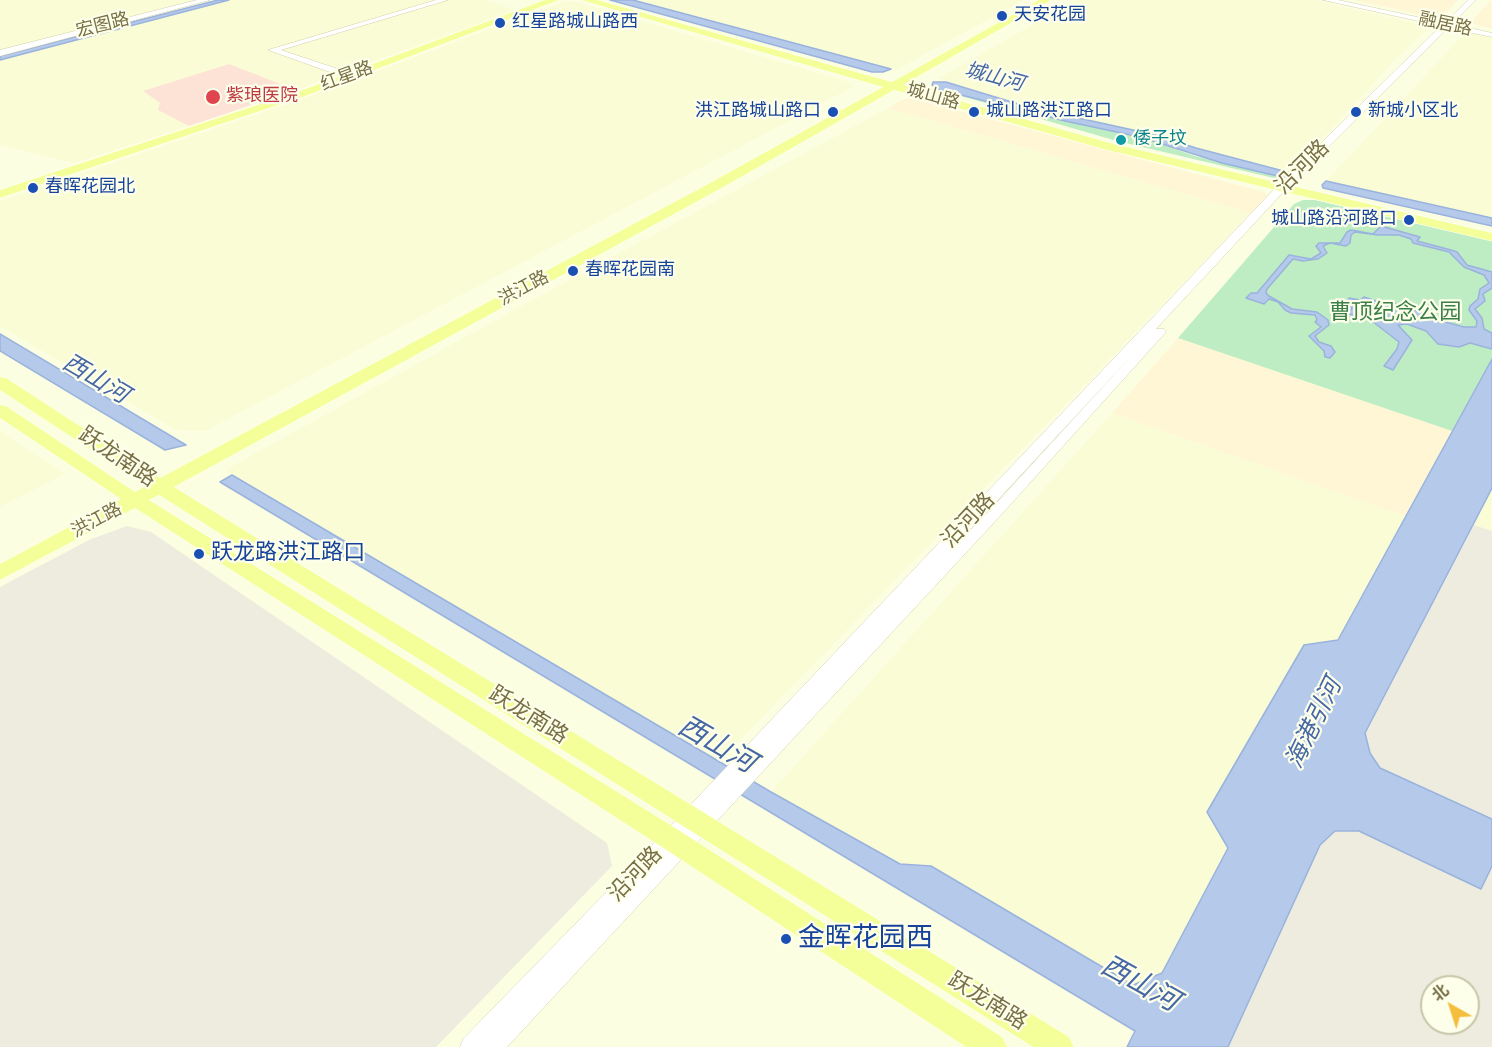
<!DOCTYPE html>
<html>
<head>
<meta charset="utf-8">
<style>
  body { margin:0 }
  #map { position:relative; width:1492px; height:1047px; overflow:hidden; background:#fcfee2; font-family:"Titillium Web","Noto Sans SC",sans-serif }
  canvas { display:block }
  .north { position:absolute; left:1420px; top:975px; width:60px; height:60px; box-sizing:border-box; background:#fdffeb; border:2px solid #c8c6a9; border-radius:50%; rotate:321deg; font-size:16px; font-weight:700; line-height:24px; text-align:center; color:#797046 }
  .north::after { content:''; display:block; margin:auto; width:21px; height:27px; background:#f4bd3c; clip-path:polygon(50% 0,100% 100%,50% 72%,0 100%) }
</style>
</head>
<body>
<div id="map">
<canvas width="1492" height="1047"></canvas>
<div class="north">北</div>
</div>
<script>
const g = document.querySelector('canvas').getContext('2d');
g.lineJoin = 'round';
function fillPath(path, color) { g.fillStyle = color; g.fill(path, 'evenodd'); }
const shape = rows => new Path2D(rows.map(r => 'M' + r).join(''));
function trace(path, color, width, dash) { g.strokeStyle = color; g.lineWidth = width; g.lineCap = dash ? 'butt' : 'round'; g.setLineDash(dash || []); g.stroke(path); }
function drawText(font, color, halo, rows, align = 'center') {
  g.font = font + ' "Titillium Web","Noto Sans SC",sans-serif'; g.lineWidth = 4.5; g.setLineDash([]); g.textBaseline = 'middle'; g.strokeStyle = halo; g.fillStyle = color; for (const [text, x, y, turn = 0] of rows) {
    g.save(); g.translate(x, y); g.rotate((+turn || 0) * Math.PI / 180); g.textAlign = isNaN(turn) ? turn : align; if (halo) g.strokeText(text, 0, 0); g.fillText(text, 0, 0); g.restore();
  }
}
fillPath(shape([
  [0,0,199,0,0,51],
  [229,0,487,0,515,10,296,90,229,64,144,91,160,103,158,110,189,126,74,163,0,145,0,60],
  [633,0,1024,0,896,70],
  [1076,0,1314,0,1430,27,1392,63,1291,173,1196,148,1156,134,1028,107,939,78],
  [566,1,577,2,852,83,853,87,205,431,176,430,0,326,0,201,305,98],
  [1466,32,1492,38,1492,218,1326,181],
  [888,108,1251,213,719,762,225,470,518,308],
  [1112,413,1407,517,1338,641,1304,645,1207,812,1228,848,1162,974,1133,985,932,866,900,864,771,792],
  [0,431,65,474,0,507],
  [1492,488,1492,531,1474,525]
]), '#fafcd6');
fillPath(shape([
  [1353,0,1458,0,1441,19],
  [1491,0,1492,29,1470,23],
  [911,98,1264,192,1268,196,1251,213,888,108,904,99],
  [1178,338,1452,431,1407,517,1112,413]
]), '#fff6d6');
fillPath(shape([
  [1474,525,1492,531,1492,819,1379,768,1370,753,1365,733],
  [127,526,151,532,607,843,612,866,436,1047,0,1047,0,587,89,540],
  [1335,831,1359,831,1481,889,1492,866,1492,1047,1229,1047,1320,845],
  [1432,987,1468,987,1468,1023,1432,1023]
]), '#edecde');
fillPath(shape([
  [229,64,296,90,189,126,158,110,160,103,143,91]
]), '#fde3d5');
fillPath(shape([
  [937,89,1065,121,1140,137,1195,156,1286,178,1278,179,1117,141],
  [1303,200,1315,200,1492,241,1492,359,1452,431,1178,338,1294,204]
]), '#bfedc3');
const water = shape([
  [218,0,229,0,0,60,0,56,218,0],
  [610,0,633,0,891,69,883,72,872,72,610,0],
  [933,82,946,82,1028,107,1156,135,1196,148,1291,173,1286,178,1222,163,1140,137,1065,121,937,89,932,85,933,82],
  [1326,181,1492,218,1492,226,1323,188,1322,185,1326,181],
  [1381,226,1420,237,1417,241,1451,250,1457,252,1467,265,1492,272,1492,288,1483,294,1485,301,1475,309,1482,318,1484,329,1492,333,1492,349,1470,343,1459,347,1438,344,1426,331,1407,324,1398,325,1412,340,1393,370,1384,366,1397,349,1399,342,1368,318,1348,314,1352,308,1346,304,1349,298,1360,300,1364,297,1382,303,1404,305,1438,320,1464,327,1476,327,1477,321,1469,310,1470,306,1478,299,1480,289,1489,283,1484,275,1464,267,1449,252,1413,243,1411,239,1399,235,1378,235,1355,232,1351,235,1350,243,1346,246,1330,243,1323,246,1327,253,1318,259,1303,261,1293,259,1267,289,1266,293,1269,296,1292,309,1317,312,1328,320,1329,325,1315,336,1319,342,1331,346,1335,352,1330,358,1325,357,1324,351,1309,336,1321,327,1315,322,1317,320,1315,315,1291,313,1285,310,1278,302,1269,299,1264,304,1246,298,1251,293,1257,293,1289,255,1311,259,1321,253,1316,246,1319,243,1340,243,1347,232,1351,230,1373,234,1381,226],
  [0,334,186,445,165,450,0,351,0,334],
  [1492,359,1492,488,1365,733,1370,753,1380,768,1492,819,1492,866,1481,889,1359,831,1335,831,1320,845,1228,1047,1127,1047,1135,1031,220,482,232,475,771,792,900,864,931,866,1133,985,1162,973,1228,848,1207,812,1304,645,1338,640,1492,359]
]);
fillPath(water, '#b5c9ea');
trace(water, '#9ab3dd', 1.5);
const minor = shape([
  [197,0,210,0,0,56,0,50,197,0],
  [436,0,448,0,281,50,350,73,350,77,344,77,268,50,436,0],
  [1323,0,1338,0,1445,23,1468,0,1476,0,1452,24,1492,33,1492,37,1448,28,1289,186,1156,329,1164,329,1166,332,1001,515,507,1047,460,1047,463,1039,664,833,1281,182,1441,26,1323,0],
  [1135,352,991,509,953,548,1135,352]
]);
const major = shape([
  [545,0,559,0,308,95,0,198,0,190,300,91,545,0],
  [581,0,597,0,892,82,1039,0,1051,0,903,85,1110,143,1492,233,1492,241,1107,150,894,90,718,190,174,487,1069,1037,1074,1047,1033,1047,159,495,149,500,680,831,1002,1037,1007,1047,966,1047,662,847,135,508,0,580,0,564,121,499,0,418,0,405,6,406,135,492,146,486,0,390,0,377,6,378,160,478,708,184,883,87,581,0]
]);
trace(minor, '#d3d0aa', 1);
trace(major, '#fff', 1);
fillPath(minor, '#fff');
fillPath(major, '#f4ff99');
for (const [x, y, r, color] of [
  [1002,16,6,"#1a4fb4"],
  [500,23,6,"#1a4fb4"],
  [213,97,8,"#e0444e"],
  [833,112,6,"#1a4fb4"],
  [974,112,6,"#1a4fb4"],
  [1356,112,6,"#1a4fb4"],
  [1121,140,6,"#0f9aa8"],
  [33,188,6,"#1a4fb4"],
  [1409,220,6,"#1a4fb4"],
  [573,271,6,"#1a4fb4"],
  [199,554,6,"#1a4fb4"],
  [786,939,6,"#1a4fb4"]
]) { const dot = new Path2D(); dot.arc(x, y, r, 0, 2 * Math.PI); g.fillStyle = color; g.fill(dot); trace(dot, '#fdffeb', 2); }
drawText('18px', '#164399', '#fdffeb', [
  ["天安花园",1014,16],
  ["红星路城山路西",512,23],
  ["洪江路城山路口",821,112,"right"],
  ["城山路洪江路口",986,112],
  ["新城小区北",1368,112],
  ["春晖花园北",45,188],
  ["城山路沿河路口",1397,220,"right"],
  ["春晖花园南",585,271]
], 'left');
drawText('18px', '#797046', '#fdffeb', [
  ["融居路",1445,25,12],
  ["宏图路",103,26,-14],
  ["红星路",347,77,-20],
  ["城山路",933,97,16],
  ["洪江路",524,289,-28],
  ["洪江路",97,521,-28]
]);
drawText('18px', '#be3a42', '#fdffeb', [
  ["紫琅医院",226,97]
], 'left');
drawText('18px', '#0d838f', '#fdffeb', [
  ["倭子坟",1133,140]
], 'left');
drawText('italic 20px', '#4567a5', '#fdffeb', [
  ["城山河",994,78,15]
]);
drawText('22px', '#797046', '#fdffeb', [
  ["沿河路",1303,168,-45],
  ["跃龙南路",117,458,34],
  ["沿河路",969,521,-47],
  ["跃龙南路",528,716,32],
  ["沿河路",636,875,-46],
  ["跃龙南路",987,1002,32]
]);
drawText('22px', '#3c8049', '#fdffeb', [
  ["曹顶纪念公园",1395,314]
]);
drawText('22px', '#164399', '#fdffeb', [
  ["跃龙路洪江路口",211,554]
], 'left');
drawText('italic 24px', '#4567a5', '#fdffeb', [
  ["西山河",95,380,31],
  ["海港引河",1315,724,-64]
]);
drawText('27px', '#164399', '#fdffeb', [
  ["金晖花园西",798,939]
], 'left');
drawText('italic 28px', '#4567a5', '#fdffeb', [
  ["西山河",716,746,30],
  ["西山河",1139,985,29]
]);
</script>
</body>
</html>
